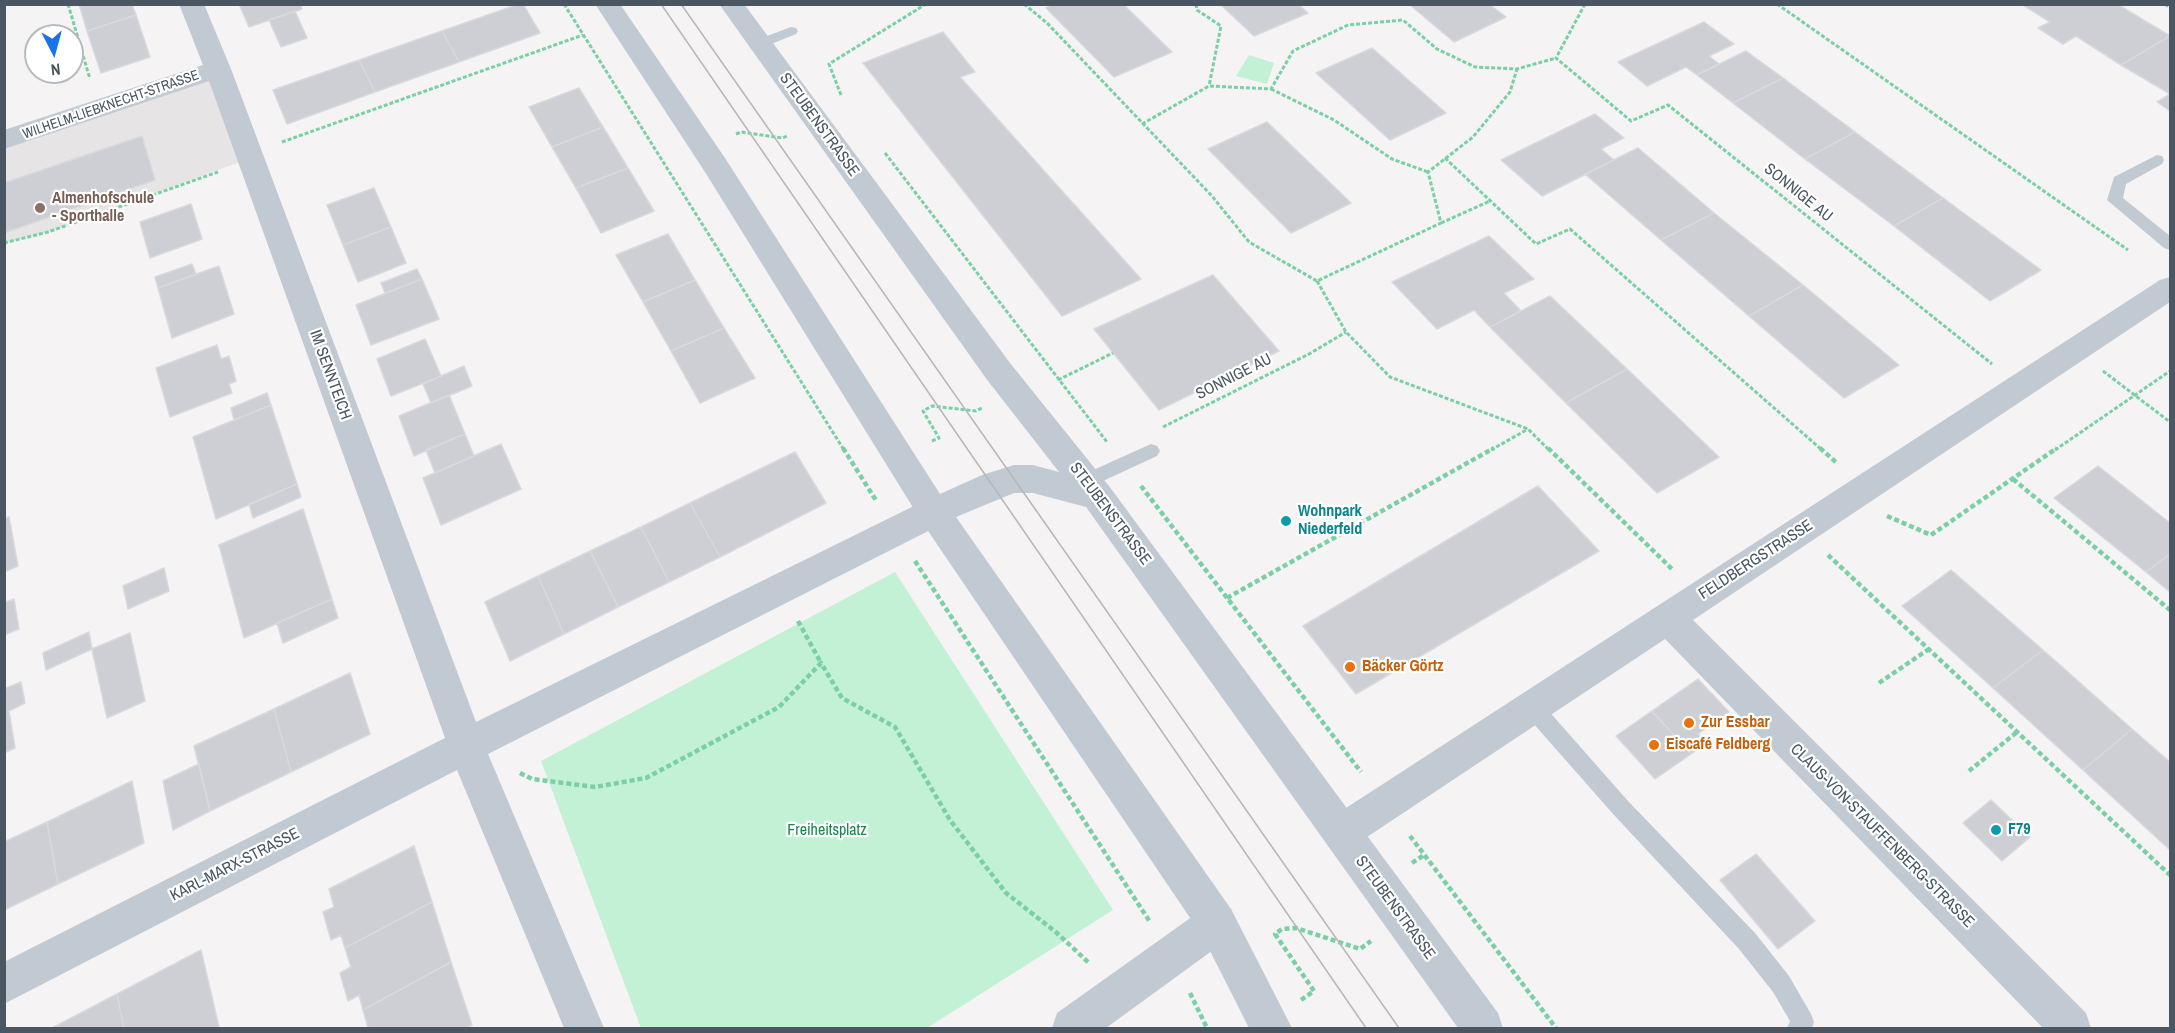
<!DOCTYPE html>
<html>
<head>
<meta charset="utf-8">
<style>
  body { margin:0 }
  #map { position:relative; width:2175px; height:1033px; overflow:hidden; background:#f5f3f3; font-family:"Archivo Narrow",sans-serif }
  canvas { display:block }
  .frame { position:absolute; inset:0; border:6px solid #4a5661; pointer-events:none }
  .north { position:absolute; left:24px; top:24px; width:60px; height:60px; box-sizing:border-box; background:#fff; border:2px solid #b7bbc0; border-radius:50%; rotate:174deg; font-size:16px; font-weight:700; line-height:24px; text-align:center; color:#4a5661 }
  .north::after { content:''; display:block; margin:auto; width:21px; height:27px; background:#1a73e8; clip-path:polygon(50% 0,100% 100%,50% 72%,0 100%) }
</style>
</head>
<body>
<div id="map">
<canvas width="2175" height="1033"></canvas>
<div class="frame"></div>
<div class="north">N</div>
</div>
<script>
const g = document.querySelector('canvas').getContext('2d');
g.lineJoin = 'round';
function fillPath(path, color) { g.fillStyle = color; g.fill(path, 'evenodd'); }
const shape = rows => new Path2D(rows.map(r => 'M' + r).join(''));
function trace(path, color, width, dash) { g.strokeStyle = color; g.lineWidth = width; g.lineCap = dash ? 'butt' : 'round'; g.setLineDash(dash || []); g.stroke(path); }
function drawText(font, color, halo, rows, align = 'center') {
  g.font = font + ' "Archivo Narrow",sans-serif'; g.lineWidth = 4.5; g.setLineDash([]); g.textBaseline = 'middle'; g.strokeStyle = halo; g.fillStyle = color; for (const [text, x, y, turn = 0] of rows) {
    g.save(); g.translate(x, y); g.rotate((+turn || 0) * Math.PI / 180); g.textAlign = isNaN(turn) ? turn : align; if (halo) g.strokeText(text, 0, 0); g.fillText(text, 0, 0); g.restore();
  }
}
fillPath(shape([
  [218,69,251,158,48,232,5,243,4,141]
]), '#e6e4e5');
fillPath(shape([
  [1249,55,1274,63,1267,84,1236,76],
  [895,572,1113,910,927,1028,641,1028,541,761]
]), '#c3f1d5');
const building = shape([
  [79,4,132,4,136,15,87,31,79,4],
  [239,4,300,4,302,9,249,27,239,4],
  [519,4,523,4,540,33,459,62,442,31,519,4],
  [1054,4,1123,4,1172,52,1114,77,1046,8,1054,4],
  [1220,4,1298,4,1308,13,1254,36,1220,4],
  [1409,4,1489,4,1506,17,1454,42,1409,4],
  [2117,4,2170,36,2121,65,2076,36,2063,44,2038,28,2050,22,2023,5,2117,4],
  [295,11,307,38,281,47,269,20,295,11],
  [136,15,150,57,101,73,87,31,136,15],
  [1704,22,1734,44,1709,56,1719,64,1697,75,1686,67,1647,86,1618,62,1704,22],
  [442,31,459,62,375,92,359,60,442,31],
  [943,32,975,72,960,77,1141,279,1062,316,863,63,943,32],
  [2170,36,2170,111,2157,102,2170,94,2121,65,2170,36],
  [1372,48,1446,113,1390,140,1316,73,1372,48],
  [1746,51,1783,78,1733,103,1697,75,1746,51],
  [359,60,375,92,287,124,273,90,359,60],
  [1783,78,1855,132,1805,159,1733,103,1783,78],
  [579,88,603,127,552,147,529,107,579,88],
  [1595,114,1624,138,1601,149,1614,160,1542,196,1501,160,1595,114],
  [1267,122,1351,203,1291,233,1208,149,1267,122],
  [603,127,628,168,576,188,552,147,603,127],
  [1855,132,1943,198,1894,226,1805,159,1855,132],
  [142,136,155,180,4,233,4,183,142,136],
  [1638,148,1714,213,1661,240,1585,174,1638,148],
  [628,168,654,211,601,233,576,188,628,168],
  [374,188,391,227,343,245,327,205,374,188],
  [1943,198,2041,270,1990,301,1894,226,1943,198],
  [191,204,202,239,150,258,140,222,191,204],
  [1714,213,1803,285,1749,316,1661,240,1714,213],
  [391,227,406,263,358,282,343,245,391,227],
  [668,234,695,280,643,302,616,255,668,234],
  [1489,236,1534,279,1504,293,1521,311,1490,327,1474,310,1437,329,1392,282,1489,236],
  [192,264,196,274,158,288,155,277,192,264],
  [219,266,234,314,172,338,158,288,219,266],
  [417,269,422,279,385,293,381,283,417,269],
  [1213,275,1279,351,1159,410,1094,329,1213,275],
  [422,279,439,319,371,345,356,305,422,279],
  [695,280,724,328,671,351,643,302,695,280],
  [1803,285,1899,365,1844,398,1749,316,1803,285],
  [1550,296,1627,369,1566,403,1490,327,1550,296],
  [724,328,755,378,700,403,671,351,724,328],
  [425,339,441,376,391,396,377,359,425,339],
  [217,345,221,359,229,356,236,381,229,384,232,393,170,417,156,368,217,345],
  [464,366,472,386,431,403,423,384,464,366],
  [1627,369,1719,457,1657,493,1566,403,1627,369],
  [267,393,271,405,234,420,231,408,267,393],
  [449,395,465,434,414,456,399,416,449,395],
  [271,405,297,484,216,519,193,437,271,405],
  [465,434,474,456,435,473,426,450,465,434],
  [501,444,521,489,441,525,423,478,501,444],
  [795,452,826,503,720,557,690,503,795,452],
  [2098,466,2170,523,2170,554,2146,572,2054,498,2098,466],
  [297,484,301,497,253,518,249,504,297,484],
  [1538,486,1599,551,1356,694,1303,626,1538,486],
  [690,503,720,557,669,582,641,527,690,503],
  [303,509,332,599,244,638,219,545,303,509],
  [9,517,18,566,4,572,4,519,9,517],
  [641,527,669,582,618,607,590,551,641,527],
  [590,551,618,607,564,634,538,576,590,551],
  [2170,554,2170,592,2146,572,2170,554],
  [164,568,169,591,128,609,123,586,164,568],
  [1951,570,2043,650,1993,688,1902,606,1951,570],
  [538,576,564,634,510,661,485,602,538,576],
  [14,599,19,629,4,635,4,603,14,599],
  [332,599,338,618,283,643,277,623,332,599],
  [89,632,92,649,46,670,43,653,89,632],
  [130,633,145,701,107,718,92,649,130,633],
  [2043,650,2132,729,2083,770,1993,688,2043,650],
  [350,673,370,734,291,772,274,709,350,673],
  [1698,679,1729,712,1698,734,1706,743,1691,754,1652,711,1698,679],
  [21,682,25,703,9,711,15,748,4,753,4,689,21,682],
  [274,709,291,772,210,811,194,746,274,709],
  [1652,711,1691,754,1655,779,1616,736,1652,711],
  [2132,729,2170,762,2170,850,2083,770,2132,729],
  [199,764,210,811,173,830,163,781,199,764],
  [132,781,144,843,58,884,47,822,132,781],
  [1991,800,2030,837,2002,861,1963,823,1991,800],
  [47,822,58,884,4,910,4,842,47,822],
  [414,846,432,902,345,948,341,935,331,940,323,912,334,907,329,889,414,846],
  [1756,854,1815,921,1778,949,1720,880,1756,854],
  [432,902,451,962,363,1010,359,995,348,1001,340,973,351,967,345,948,432,902],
  [201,950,219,1027,216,1028,124,1028,117,994,201,950],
  [451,962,472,1025,466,1028,368,1028,363,1010,451,962],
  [117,994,124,1028,52,1028,117,994]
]);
fillPath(building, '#cdcfd5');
trace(building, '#d7d9de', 1.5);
trace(shape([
  [68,4,90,79],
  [564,4,844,450],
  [1024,4,1047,23,1212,196,1249,242,1317,281,1441,223,1428,172,1473,137,1510,92,1517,69],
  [1196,4,1197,10,1221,26,1209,86],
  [1585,4,1556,58,1631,121,1668,105,1992,364],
  [1777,4,2128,250],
  [2165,4,2170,8],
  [1271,89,1334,120,1392,159,1428,172],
  [841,95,829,64,926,4],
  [1142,124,1209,86,1271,89,1293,51,1348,25,1403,20,1437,49,1475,67,1517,69,1556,58],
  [736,134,741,132,782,138,787,136],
  [282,142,583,35],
  [885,153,1107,442],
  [1445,158,1536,244,1570,229,1822,450],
  [1441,223,1490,201],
  [4,243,48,232,218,172],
  [1317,281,1346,332,1390,377,1528,429,1549,450],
  [2103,371,2170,422],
  [1058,380,1113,353],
  [1163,427,1309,354,1346,332],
  [932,441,939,438,923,411,932,406,976,411,982,408],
  [1491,450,1528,429],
  [2055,450,2170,371]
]), '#7ad0a6', 3, [4, 2]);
trace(shape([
  [843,448,877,502],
  [1548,448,1674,571],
  [1820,448,1838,464],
  [2013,479,2170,610],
  [1141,486,1361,772],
  [1887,516,1931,535,2057,448],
  [1828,555,2170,875],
  [915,561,1150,922],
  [1227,598,1494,448],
  [798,621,821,663],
  [1879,683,1929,649],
  [1969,771,2017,732],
  [520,773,532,779,595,787,646,778,779,707,821,663,842,698,895,727,950,820,1006,893,1057,933,1090,964],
  [1410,836,1556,1028],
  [1412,863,1424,855],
  [1190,993,1207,1028],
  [1301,1000,1314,991,1275,934,1282,929,1296,928,1360,949,1371,941]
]), '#7ad0a6', 4.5, [5, 3]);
fillPath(shape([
  [791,27,796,28,798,31,796,34,759,49,752,44,754,41,791,27],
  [2157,155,2162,156,2164,160,2162,164,2126,184,2123,198,2170,236,2170,250,2164,248,2107,200,2114,177,2157,155],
  [1151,444,1157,446,1160,451,1157,456,1092,486,1086,488,1080,486,1077,481,1080,476,1151,444],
  [1532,698,1539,700,1628,801,1755,933,1789,976,1811,1014,1814,1022,1812,1028,1787,1028,1790,1021,1773,992,1739,949,1614,815,1525,714,1522,707,1525,700,1532,698]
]), '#c1cad2');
fillPath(shape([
  [179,4,204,4,231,69,476,722,922,502,934,498,946,502,950,512,946,522,488,754,604,1028,564,1028,457,770,4,1004,4,962,445,738,209,81,4,149,4,130,203,65,179,4],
  [2170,277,2170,302,1693,620,2086,1013,2091,1028,2043,1028,1665,639,1355,845,1342,851,1329,845,1323,832,1329,819,2160,280,2170,277],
  [1217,903,1231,909,1237,923,1231,937,1106,1028,1052,1028,1057,1013,1203,909,1217,903]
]), '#c1cad2');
fillPath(shape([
  [595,4,620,4,725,158,940,494,982,475,1014,465,1033,465,1059,472,988,381,719,4,744,4,1010,363,1109,486,1498,1013,1503,1028,1458,1028,1086,507,1033,493,1014,493,956,517,1231,909,1292,1028,1249,1028,1203,937,922,522,705,172,595,4]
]), '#c1cad2');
trace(shape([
  [661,4,1366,1028],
  [681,4,1399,1028]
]), '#b5b8bd', 1.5);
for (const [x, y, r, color] of [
  [40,208,6,"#8d6e63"],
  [1286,521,6,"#0f9aa8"],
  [1350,667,6,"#e8710a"],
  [1689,723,6,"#e8710a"],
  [1654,745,6,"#e8710a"],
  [1996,830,6,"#0f9aa8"]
]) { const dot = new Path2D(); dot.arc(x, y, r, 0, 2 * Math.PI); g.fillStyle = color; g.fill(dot); trace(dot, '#fff', 2); }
drawText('14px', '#4a5661', '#fff', [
  ["WILHELM-LIEBKNECHT-STRASSE",111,105,-19]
]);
drawText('16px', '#4a5661', '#fff', [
  ["STEUBENSTRASSE",819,125,54],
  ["SONNIGE AU",1798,193,39],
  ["IM SENNTEICH",330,375,70],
  ["SONNIGE AU",1234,377,-27],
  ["STEUBENSTRASSE",1110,514,53],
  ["FELDBERGSTRASSE",1756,560,-33],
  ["CLAUS-VON-STAUFFENBERG-STRASSE",1882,836,45],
  ["KARL-MARX-STRASSE",235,865,-27],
  ["STEUBENSTRASSE",1395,908,54]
]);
drawText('bold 16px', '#785e54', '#fff', [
  ["Almenhofschule",52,199],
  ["- Sporthalle",52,217]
], 'left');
drawText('bold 16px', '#0d838f', '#fff', [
  ["Wohnpark",1298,512],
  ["Niederfeld",1298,530],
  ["F79",2008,830]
], 'left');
drawText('bold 16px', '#c56008', '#fff', [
  ["Bäcker Görtz",1362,667],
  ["Zur Essbar",1701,723],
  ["Eiscafé Feldberg",1666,745]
], 'left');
drawText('16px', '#17864f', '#fff', [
  ["Freiheitsplatz",827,831]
]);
</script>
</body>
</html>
